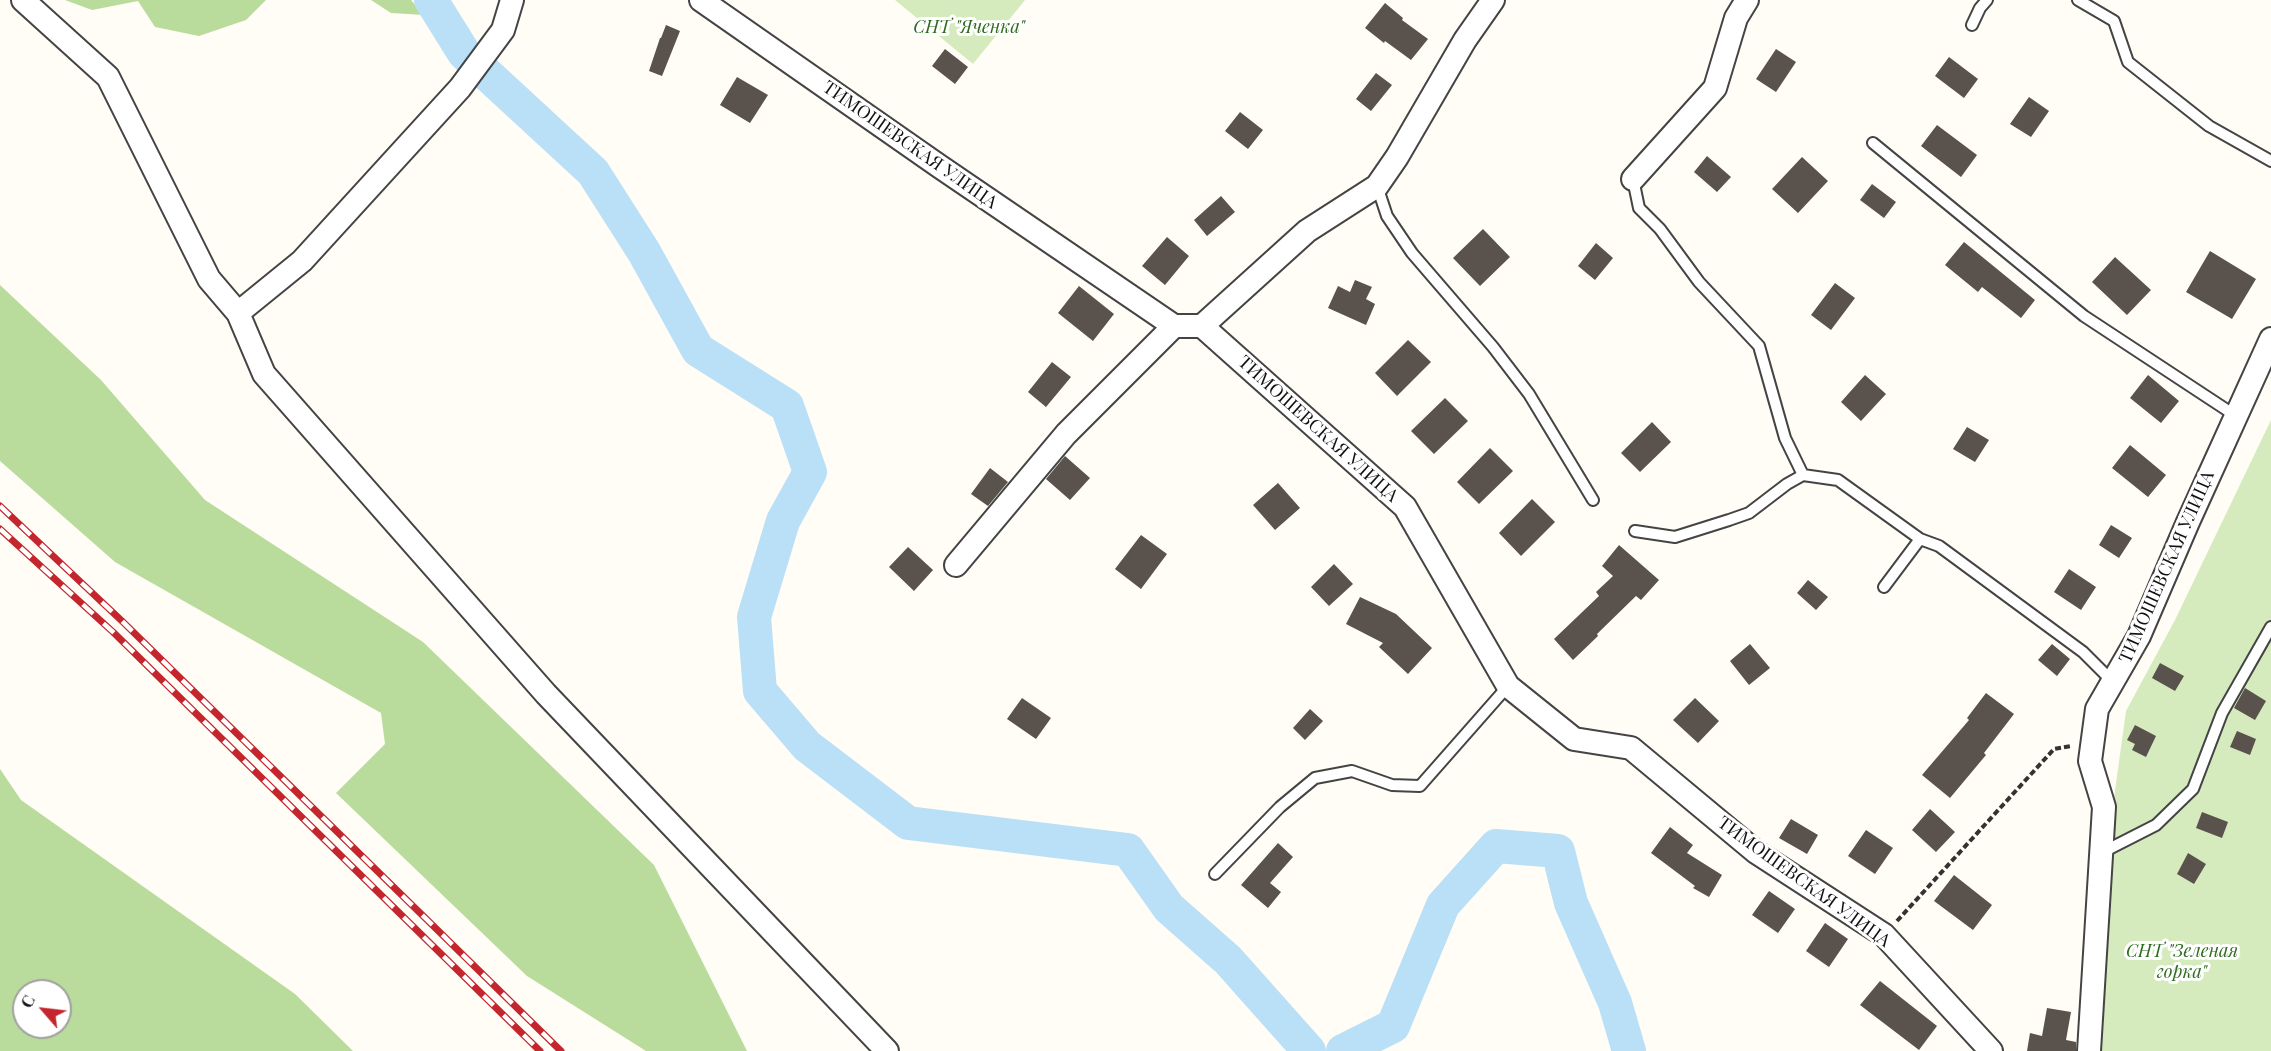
<!DOCTYPE html>
<html>
<head>
<meta charset="utf-8">
<style>
  body { margin:0 }
  #map { position:relative; width:2271px; height:1051px; overflow:hidden; background:#fffdf5; font-family:"Playfair Display",serif }
  canvas { display:block }
  .north { position:absolute; left:12px; top:979px; width:60px; height:60px; box-sizing:border-box; background:#fff; border:2px solid #a0a0a0; border-radius:50%; rotate:298deg; font-size:16px; font-weight:700; line-height:24px; text-align:center; color:#111 }
  .north::after { content:''; display:block; margin:auto; width:21px; height:27px; background:#c4262e; clip-path:polygon(50% 0,100% 100%,50% 72%,0 100%) }
</style>
</head>
<body>
<div id="map">
<canvas width="2271" height="1051"></canvas>
<div class="north">С</div>
</div>
<script>
const g = document.querySelector('canvas').getContext('2d');
g.lineJoin = 'round';
function fillPath(path, color) { g.fillStyle = color; g.fill(path, 'evenodd'); }
const shape = rows => new Path2D(rows.map(r => 'M' + r).join(''));
function trace(path, color, width, dash) { g.strokeStyle = color; g.lineWidth = width; g.lineCap = dash ? 'butt' : 'round'; g.setLineDash(dash || []); g.stroke(path); }
function drawText(font, color, halo, rows, align = 'center') {
  g.font = font + ' "Playfair Display",serif'; g.lineWidth = 6; g.setLineDash([]); g.textBaseline = 'middle'; g.strokeStyle = halo; g.fillStyle = color; for (const [text, x, y, turn = 0] of rows) {
    g.save(); g.translate(x, y); g.rotate((+turn || 0) * Math.PI / 180); g.textAlign = isNaN(turn) ? turn : align; if (halo) g.strokeText(text, 0, 0); g.fillText(text, 0, 0); g.restore();
  }
}
fillPath(shape([
  [895,0,1025,0,973,64],
  [2271,420,2271,1051,2079,1051,2126,711,2175,620]
]), '#d5ebbd');
fillPath(shape([
  [65,0,266,0,246,20,199,36,155,27,138,1,92,10],
  [371,0,411,0,424,15,391,13],
  [0,285,101,380,205,500,423,642,654,865,747,1051,646,1051,527,976,336,793,385,744,381,713,115,562,0,461],
  [0,769,21,800,295,994,353,1051,0,1051],
  [24,991,60,991,60,1027,24,1027]
]), '#b9dc9c');
trace(shape([
  [431,0,464,53,593,172,644,252,698,350,787,406,810,472,783,521,754,617,760,691,807,746,908,823,1128,850,1169,908,1228,960,1309,1051],
  [1343,1051,1393,1026,1443,905,1496,846,1558,851,1571,903,1615,1003,1629,1051]
]), '#b9e0f7', 34);
fillPath(shape([
  [1385,3,1403,18,1402,20,1428,39,1411,60,1385,41,1384,43,1365,28],
  [666,25,680,31,662,76,649,71,660,38,661,38],
  [945,49,968,67,955,84,932,66],
  [1776,49,1796,62,1776,92,1756,79],
  [1949,57,1978,79,1964,98,1935,76],
  [1376,73,1392,85,1371,111,1356,99],
  [737,77,768,95,750,123,720,105],
  [2029,97,2049,111,2031,137,2010,124],
  [1240,112,1263,130,1248,149,1225,131],
  [1937,125,1977,155,1961,177,1921,146],
  [1707,156,1731,177,1717,192,1694,172],
  [1802,157,1828,181,1798,213,1772,189],
  [1872,184,1896,202,1884,218,1860,200],
  [1221,196,1235,212,1207,236,1194,220],
  [1483,229,1510,257,1480,286,1453,258],
  [1167,237,1189,256,1165,285,1142,266],
  [1964,242,2035,300,2021,318,1982,287,1978,292,1945,265],
  [1596,243,1613,258,1595,280,1578,266],
  [2210,251,2256,279,2232,319,2186,292],
  [2115,257,2151,290,2127,315,2092,282],
  [1355,280,1372,287,1366,299,1375,304,1366,325,1328,308,1338,286,1350,292],
  [1835,283,1855,298,1831,330,1811,315],
  [1079,286,1114,314,1093,341,1058,313],
  [1408,340,1431,362,1397,396,1375,373],
  [1052,362,1071,377,1046,407,1028,392],
  [1865,375,1886,394,1861,421,1841,402],
  [2148,375,2179,401,2161,423,2130,398],
  [1445,398,1468,421,1434,454,1411,431],
  [1652,422,1671,442,1640,472,1621,453],
  [1967,427,1989,440,1975,462,1953,449],
  [2130,445,2166,475,2148,497,2112,468],
  [1490,448,1513,471,1479,504,1457,482],
  [1065,456,1090,478,1070,500,1046,479],
  [990,468,1008,482,988,506,971,494],
  [1278,483,1300,508,1275,530,1253,505],
  [1532,499,1555,522,1521,556,1499,533],
  [2111,525,2132,538,2119,558,2099,545],
  [1141,535,1167,554,1141,589,1115,569],
  [1619,545,1659,580,1641,600,1636,596,1597,634,1598,636,1573,660,1554,639,1599,596,1596,592,1613,576,1602,566],
  [908,547,933,570,914,591,889,567],
  [1334,564,1353,584,1329,606,1311,587],
  [2069,569,2096,587,2081,610,2054,592],
  [1808,580,1828,597,1816,610,1797,593],
  [1360,597,1396,614,1432,648,1408,674,1379,647,1383,643,1346,624],
  [1750,644,1770,668,1749,685,1730,661],
  [2052,644,2070,659,2057,676,2038,660],
  [2160,663,2184,676,2175,691,2152,678],
  [2245,688,2266,701,2255,720,2234,708],
  [1986,693,2014,714,1984,753,1986,755,1950,798,1922,775,1969,720,1967,718],
  [1022,698,1051,718,1036,739,1007,719],
  [1695,698,1719,721,1698,743,1673,720],
  [1310,709,1323,721,1305,740,1293,728],
  [2135,725,2156,736,2146,757,2132,750,2135,744,2127,740],
  [2237,731,2256,739,2250,755,2230,747],
  [1930,809,1955,832,1936,852,1912,830],
  [2202,812,2228,822,2222,838,2196,828],
  [1791,819,1818,835,1807,854,1779,838],
  [1670,827,1693,845,1687,853,1722,875,1709,897,1693,888,1695,886,1651,853],
  [1866,830,1893,848,1875,874,1848,856],
  [1278,843,1293,857,1270,883,1281,892,1268,908,1241,885],
  [2188,853,2206,864,2194,884,2177,874],
  [1954,875,1992,905,1973,930,1934,901],
  [1769,891,1795,909,1778,933,1752,915],
  [1825,923,1848,939,1829,967,1806,951],
  [1880,981,1937,1026,1919,1050,1860,1005],
  [2047,1008,2071,1012,2066,1040,2076,1042,2076,1051,2027,1051,2030,1033,2042,1036]
]), '#5a524d');
const lane = shape([
  [2078,0,2114,21,2128,62,2209,126,2271,161],
  [1972,25,1980,8,1987,0],
  [1873,143,2084,316,2236,416],
  [1633,179,1639,208,1660,229,1699,282,1759,346,1785,438,1803,475],
  [1377,186,1387,216,1412,253,1493,347,1529,394,1593,500],
  [1635,531,1675,537,1729,520,1749,513,1787,484,1803,475,1838,480,1920,539],
  [1884,587,1920,539,1939,546,2083,652,2113,682],
  [2101,853,2156,825,2193,789,2222,713,2271,627],
  [1215,874,1280,807,1315,778,1352,771,1392,785,1420,786,1508,686]
]);
const street = shape([
  [23,0,108,77,209,279,238,313,264,374,546,694,887,1051],
  [701,0,939,166,1174,326,1202,326,1405,507,1508,686,1574,739,1631,748,1756,852,1884,935,1991,1051],
  [1633,179,1715,88,1736,18,1747,0],
  [238,313,302,261,460,88,503,30,512,0],
  [1202,326,1307,231,1377,186,1397,157,1465,40,1493,0],
  [956,565,1066,434,1174,326],
  [2089,1051,2104,807,2090,761,2097,709,2139,636,2188,522,2271,339]
]);
trace(lane, '#444', 14);
trace(street, '#444', 26);
trace(shape([
  [1897,921,2054,749,2071,746]
]), '#333', 4, [6, 3]);
trace(lane, '#fff', 10);
trace(street, '#fff', 22);
const rail = shape([
  [0,506,123,622,561,1051],
  [0,529,113,632,540,1051]
]);
trace(rail, '#c4262e', 7);
trace(rail, '#fff', 4.5, [14]);
drawText('italic 18px', '#2f6b1f', '#fff', [
  ["СНТ \"Яченка\"",969,27],
  ["СНТ \"Зеленая",2182,951],
  ["горка\"",2182,972]
]);
drawText('18px', '#111', '#fff', [
  ["ТИМОШЕВСКАЯ УЛИЦА",910,145,35],
  ["ТИМОШЕВСКАЯ УЛИЦА",1318,429,42],
  ["ТИМОШЕВСКАЯ УЛИЦА",2167,567,-66],
  ["ТИМОШЕВСКАЯ УЛИЦА",1804,882,36]
]);
</script>
</body>
</html>
